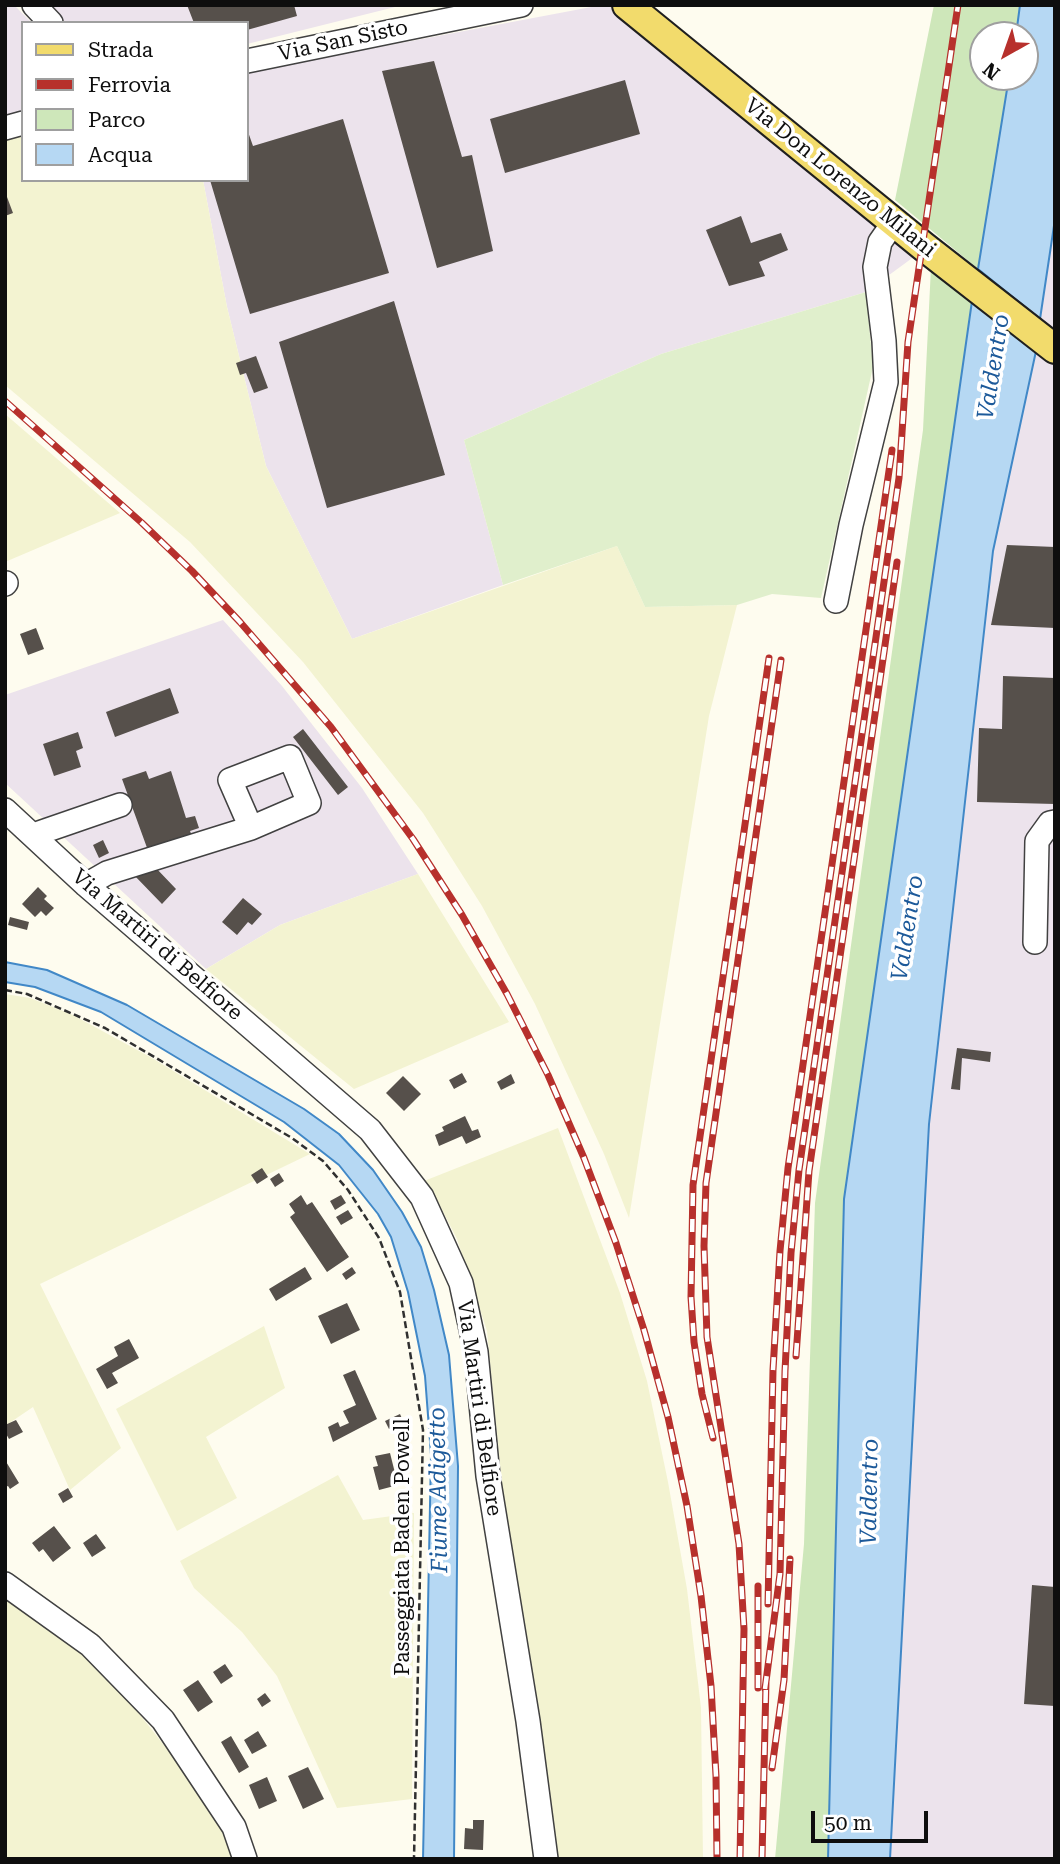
<!DOCTYPE html>
<html>
<head>
<meta charset="utf-8">
<style>
  body { margin:0 }
  #map { position:relative; width:1060px; height:1864px; overflow:hidden; background:#fefcef; font-family:"Roboto Serif",serif }
  canvas { display:block }
  .frame { position:absolute; inset:0; border:7px solid #0e0e0e; pointer-events:none }
  .legend { position:absolute; left:21px; top:21px; width:228px; height:161px; box-sizing:border-box; background:#fff; border:2px solid #9f9f9f; margin:0; padding:9px 12px; list-style:none; font-size:21px; color:#0e0e0e }
  .legend li { display:flex; align-items:center; gap:14px; height:35px }
  .legend b { width:35px; border:2px solid #9f9f9f }
  .north { position:absolute; left:969px; top:21px; width:70px; height:70px; box-sizing:border-box; background:#fff; border:2px solid #9f9f9f; border-radius:50%; rotate:220deg; font-size:19px; font-weight:700; line-height:28px; text-align:center; color:#0e0e0e }
  .north::after { content:''; display:block; margin:auto; width:24px; height:32px; background:#b7302c; clip-path:polygon(50% 0,100% 100%,50% 72%,0 100%) }
  .scale { position:absolute; left:811px; top:1811px; width:117px; height:32px; box-sizing:border-box; border:4px solid #0e0e0e; border-top:0; padding-left:9px; font-size:21px; line-height:24px; white-space:nowrap; color:#0e0e0e; -webkit-text-stroke:5px #fff; paint-order:stroke }
</style>
</head>
<body>
<div id="map">
<canvas width="1060" height="1864"></canvas>
<div class="frame"></div>
<ul class="legend">
<li><b style="height:9px;background:#f2db6c"></b>Strada</li>
<li><b style="height:9px;background:#b7302c"></b>Ferrovia</li>
<li><b style="height:19px;background:#cee7ba"></b>Parco</li>
<li><b style="height:19px;background:#b6d8f3"></b>Acqua</li>
</ul>
<div class="north">N</div>
<div class="scale">50 m</div>
</div>
<script>
const g = document.querySelector('canvas').getContext('2d');
g.lineJoin = 'round';
function fillPath(path, color) { g.fillStyle = color; g.fill(path, 'evenodd'); }
const shape = rows => new Path2D(rows.map(r => 'M' + r).join(''));
function trace(path, color, width, dash) { g.strokeStyle = color; g.lineWidth = width; g.lineCap = dash ? 'butt' : 'round'; g.setLineDash(dash || []); g.stroke(path); }
function drawText(font, color, halo, rows, align = 'center') {
  g.font = font + ' "Roboto Serif",serif'; g.lineWidth = 7; g.setLineDash([]); g.textBaseline = 'middle'; g.strokeStyle = halo; g.fillStyle = color; for (const [text, x, y, turn = 0] of rows) {
    g.save(); g.translate(x, y); g.rotate((+turn || 0) * Math.PI / 180); g.textAlign = isNaN(turn) ? turn : align; if (halo) g.strokeText(text, 0, 0); g.fillText(text, 0, 0); g.restore();
  }
}
fillPath(shape([
  [5,5,14,5,32,23,23,23,23,115,5,120],
  [48,5,403,5,247,44,247,23,66,23],
  [602,5,618,5,915,256,866,292,661,354,464,440,503,585,352,639,266,466,227,307,203,180,247,180,247,72],
  [1055,219,1055,330,1040,319],
  [1036,351,1055,365,1055,1859,890,1859,929,1124,993,551],
  [223,620,282,686,362,788,418,874,280,925,206,969,5,783,5,695]
]), '#ece3ec');
fillPath(shape([
  [23,115,23,180,203,180,227,307,266,466,352,639,617,546,645,607,737,605,709,716,629,1218,604,1154,535,1004,482,906,423,813,303,662,190,542,5,385,5,120],
  [5,414,120,513,5,562],
  [418,874,509,1022,354,1089,206,969,280,925],
  [5,994,30,998,71,1014,152,1058,310,1154,40,1284,121,1448,70,1490,33,1407,5,1426],
  [558,1128,620,1293,647,1381,668,1482,687,1589,701,1708,703,1859,554,1859,514,1607,487,1331,457,1239,437,1200,424,1181],
  [264,1326,285,1388,206,1437,237,1498,177,1531,116,1409],
  [338,1475,363,1520,414,1513,412,1799,337,1808,277,1676,242,1632,194,1588,180,1561],
  [5,1590,60,1630,122,1692,194,1783,225,1835,234,1859,5,1859]
]), '#f3f3d1');
fillPath(shape([
  [934,5,1020,5,1016,35,983,35,983,77,1009,77,978,269,895,200],
  [931,267,972,301,844,1199,828,1859,775,1859,804,1544,815,1203,923,430]
]), '#cee7ba');
fillPath(shape([
  [866,292,873,367,821,598,772,594,737,605,645,607,617,546,503,585,464,440,661,354]
]), '#e0efcc');
const water = shape([
  [1020,5,1055,5,1055,219,1040,319,978,269,1009,77,1025,77,1025,35,1016,35,1020,5],
  [972,301,1036,351,993,551,929,1124,890,1859,828,1859,844,1199,972,301],
  [5,962,47,970,127,1005,304,1109,339,1134,373,1170,402,1212,421,1247,434,1290,449,1355,458,1466,454,1859,423,1859,431,1455,425,1376,408,1292,391,1237,378,1214,339,1165,284,1122,101,1012,35,987,5,982,5,962]
]);
fillPath(water, '#b6d8f3');
trace(water, '#4188c7', 2);
fillPath(shape([
  [187,5,294,5,297,16,247,30,247,23,194,23],
  [434,61,462,157,472,155,493,251,437,268,382,71],
  [625,80,640,134,505,173,490,119],
  [343,119,389,273,250,314,210,180,247,180,247,129,253,146],
  [7,197,13,213,5,216,5,198],
  [741,216,751,243,781,233,788,250,759,262,765,276,729,286,706,230],
  [394,301,445,475,327,508,279,342],
  [256,356,268,388,254,393,246,373,240,375,236,363],
  [1007,545,1055,547,1055,628,991,625],
  [36,628,44,649,28,655,20,634],
  [1003,676,1055,678,1055,804,977,802,979,728,1002,729],
  [170,688,179,713,115,737,106,712],
  [303,729,348,787,338,795,293,737],
  [78,732,83,748,76,751,81,767,54,776,43,744],
  [146,771,149,779,171,771,186,818,195,816,199,828,190,831,194,841,150,856,122,779],
  [103,840,109,853,99,858,93,845],
  [155,867,176,889,162,904,133,874],
  [38,887,47,896,44,899,54,908,46,916,41,911,35,917,22,904],
  [243,898,262,914,252,925,248,922,237,935,222,922],
  [10,917,29,922,27,930,8,925],
  [957,1048,991,1052,990,1062,962,1058,960,1090,951,1089],
  [462,1073,467,1082,454,1089,449,1080],
  [511,1074,515,1083,501,1090,497,1082],
  [403,1076,421,1094,404,1111,386,1093],
  [465,1116,472,1131,478,1129,481,1137,466,1144,462,1136,439,1146,435,1135,444,1131,442,1127],
  [262,1168,268,1177,257,1184,251,1175],
  [279,1173,284,1181,275,1187,270,1179],
  [301,1195,307,1205,312,1202,349,1257,327,1272,290,1217,295,1213,289,1204],
  [341,1195,346,1203,335,1210,330,1201],
  [348,1210,353,1218,341,1225,336,1217],
  [305,1267,312,1279,276,1301,269,1289],
  [352,1267,356,1273,346,1280,342,1274],
  [347,1303,360,1330,331,1344,318,1316],
  [129,1339,139,1358,112,1373,118,1383,107,1389,96,1369,118,1356,114,1347],
  [355,1370,377,1419,333,1442,328,1427,338,1422,340,1427,349,1423,343,1411,356,1405,343,1375],
  [400,1414,403,1421,389,1429,385,1421],
  [16,1420,23,1432,9,1439,5,1432,5,1425],
  [390,1453,398,1485,379,1490,373,1467,378,1466,375,1456],
  [5,1460,19,1483,10,1489,8,1486,5,1487],
  [68,1488,73,1497,63,1503,58,1494],
  [54,1526,71,1548,53,1562,43,1549,39,1552,32,1543],
  [96,1534,106,1548,92,1557,83,1543],
  [1032,1585,1055,1587,1055,1706,1024,1704],
  [225,1664,233,1676,221,1684,213,1672],
  [198,1680,213,1702,198,1712,183,1690],
  [265,1693,271,1701,262,1707,257,1699],
  [258,1731,267,1746,252,1754,244,1740],
  [231,1736,249,1767,239,1773,221,1742],
  [308,1767,324,1799,303,1809,288,1776],
  [267,1777,277,1801,259,1809,249,1785],
  [473,1820,484,1820,483,1850,464,1849,465,1828,473,1829]
]), '#56504b');
const minor = shape([
  [34,5,51,23],
  [247,61,521,5],
  [5,128,23,123],
  [5,584,6,583],
  [836,601,851,525,886,382,884,341,875,267,880,242,894,222],
  [5,810,86,885,370,1130,422,1197,461,1283,476,1352,488,1476,528,1721,546,1859],
  [33,835,120,805],
  [86,885,107,873,251,828,309,803,290,757,230,780,251,828],
  [1035,942,1037,841,1050,823,1055,822],
  [5,1584,90,1645,163,1720,234,1827,245,1859]
]);
const major = shape([
  [627,5,923,246,1055,349]
]);
trace(minor, '#414141', 26);
trace(major, '#1f1f1f', 32);
trace(shape([
  [5,990,27,994,105,1028,292,1138,323,1161,348,1190,379,1238,400,1292,423,1430,414,1859]
]), '#303030', 2.5, [7, 3.5]);
trace(minor, '#fff', 23);
trace(major, '#f2db6c', 28);
const rail = shape([
  [5,401,142,523,192,571,240,622,331,727,413,839,462,915,507,994,548,1075,584,1158,616,1243,644,1330,668,1417,687,1506,701,1596,711,1686,716,1776,717,1859],
  [796,1356,809,1171,897,562],
  [713,1438,702,1394,694,1342,691,1297,693,1185,769,658],
  [768,1604,773,1370,780,1251,788,1168,892,450],
  [758,1688,758,1586],
  [765,1689,780,1574,785,1371,791,1253,799,1170,899,478,908,342,958,5],
  [772,1768,784,1680,790,1559],
  [740,1859,744,1629,739,1544,707,1337,704,1246,706,1183,781,660],
  [762,1859,766,1681]
]);
trace(rail, '#b7302c', 7);
trace(rail, '#fff', 4.5, [13]);
drawText('21px', '#0e0e0e', '#fff', [
  ["Via San Sisto",343,41,-12],
  ["Via Don Lorenzo Milani",840,178,39],
  ["Via Martiri di Belfiore",157,945,41],
  ["Via Martiri di Belfiore",479,1408,82],
  ["Passeggiata Baden Powell",403,1547,-90]
]);
drawText('italic 23px', '#1d5a9a', '#fff', [
  ["Valdentro",994,367,-81],
  ["Valdentro",908,928,-81],
  ["Fiume Adigetto",439,1490,-91],
  ["Valdentro",870,1492,-89]
]);
</script>
</body>
</html>
